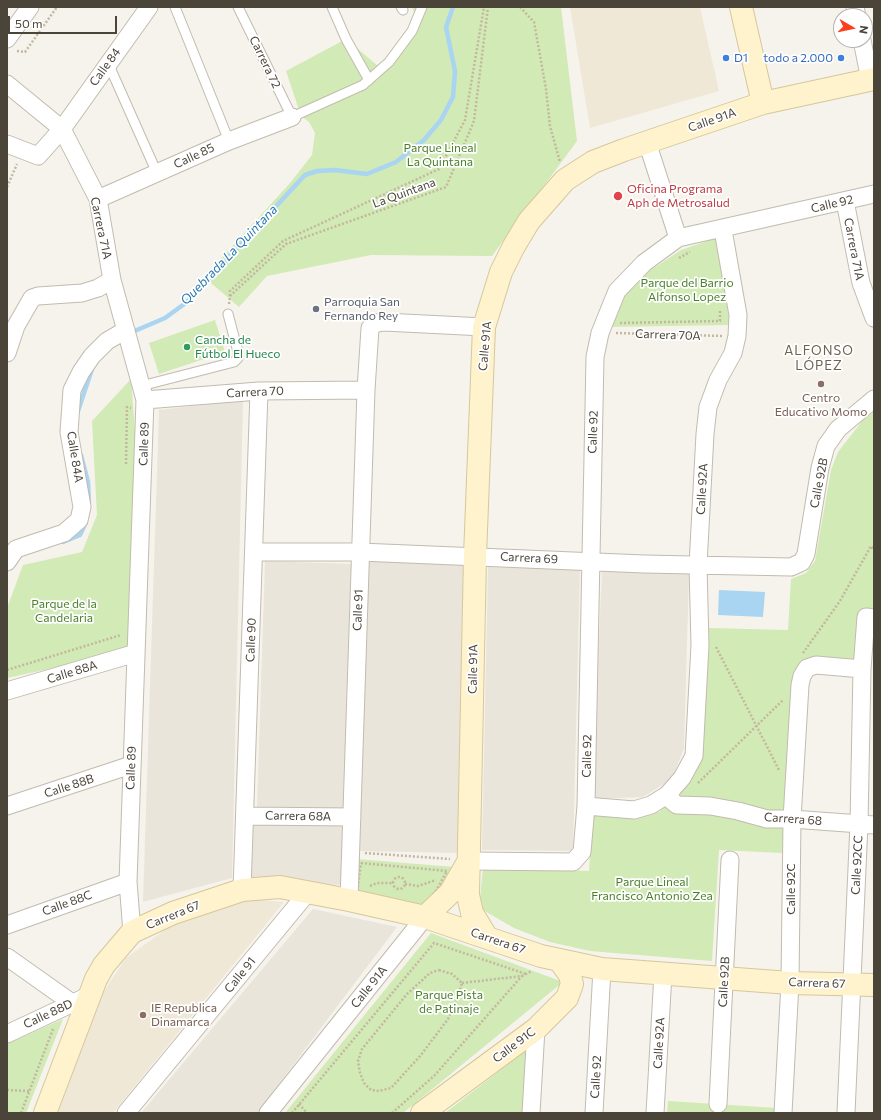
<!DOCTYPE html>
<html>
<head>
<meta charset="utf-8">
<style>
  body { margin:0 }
  #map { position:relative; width:881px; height:1120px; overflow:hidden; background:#f6f3ec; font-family:Commissioner,sans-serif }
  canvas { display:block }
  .frame { position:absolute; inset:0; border:8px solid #4b4439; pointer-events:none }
  .north { position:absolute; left:833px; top:8px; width:40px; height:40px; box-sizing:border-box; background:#fff; border:1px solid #b7b4b0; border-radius:50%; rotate:99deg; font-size:11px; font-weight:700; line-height:16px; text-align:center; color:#4b4439 }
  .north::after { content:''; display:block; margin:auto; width:14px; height:18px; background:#fc3f1d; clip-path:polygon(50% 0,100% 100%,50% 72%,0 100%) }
  .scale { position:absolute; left:8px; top:16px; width:109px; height:18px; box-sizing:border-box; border:2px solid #4b4439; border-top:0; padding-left:5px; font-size:12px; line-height:14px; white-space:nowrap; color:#4b4439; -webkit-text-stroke:3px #fff; paint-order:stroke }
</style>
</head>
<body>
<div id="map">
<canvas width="881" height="1120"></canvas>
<div class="frame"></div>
<div class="north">N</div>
<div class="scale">50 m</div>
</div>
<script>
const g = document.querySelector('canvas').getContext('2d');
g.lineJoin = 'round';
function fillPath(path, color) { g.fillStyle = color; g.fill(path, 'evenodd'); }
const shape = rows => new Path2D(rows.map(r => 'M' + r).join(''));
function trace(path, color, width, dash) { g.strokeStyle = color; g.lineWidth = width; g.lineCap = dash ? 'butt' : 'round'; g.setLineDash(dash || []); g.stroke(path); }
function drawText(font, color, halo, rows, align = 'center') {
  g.font = font + ' Commissioner,sans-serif'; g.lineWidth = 3.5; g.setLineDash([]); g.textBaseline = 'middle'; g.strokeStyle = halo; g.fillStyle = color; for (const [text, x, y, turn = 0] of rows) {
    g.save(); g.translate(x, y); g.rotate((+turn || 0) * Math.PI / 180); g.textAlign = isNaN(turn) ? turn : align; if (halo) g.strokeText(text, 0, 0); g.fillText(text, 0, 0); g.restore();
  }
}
fillPath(shape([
  [243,400,232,878,143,902,159,410],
  [363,559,467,565,461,853,355,851],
  [265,561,351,564,343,809,257,807],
  [488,567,580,569,573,851,482,850],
  [602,570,689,574,684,748,672,779,643,797,592,799],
  [253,824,346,824,344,885,248,881],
  [313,909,397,927,257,1113,141,1113]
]), '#eae5da');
fillPath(shape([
  [570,7,700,7,719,91,590,128],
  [248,899,284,902,113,1113,54,1113,102,994,126,958,183,917]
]), '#efe8d6');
fillPath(shape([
  [412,7,561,7,577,141,492,256,371,255,267,276,239,307,204,277,291,182,312,155,315,133,309,122,301,116,286,71,346,39,384,71,416,18],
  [716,238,730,325,607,327,617,305,639,278,681,250],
  [215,320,225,352,159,374,149,343],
  [131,379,136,445,129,646,76,663,7,678,7,608,23,565,82,552,97,515,92,421],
  [874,412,874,612,855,660,817,658,794,683,782,853,719,850,712,961,590,951,550,942,514,928,483,910,480,899,483,868,589,871,593,811,645,814,659,812,688,785,696,771,701,751,709,628,788,630,791,579,806,573,815,561,831,470,838,452,863,420],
  [357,859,454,867,446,885,424,912,354,896],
  [431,933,563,982,403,1113,285,1113],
  [63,1019,26,1113,7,1113,7,1044],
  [528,1049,524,1113,445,1113],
  [668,1101,777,1108,776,1113,667,1113]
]), '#d2eab5');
fillPath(shape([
  [719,590,765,592,763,617,718,615]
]), '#a9d4f2');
trace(shape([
  [130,333,165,318,187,302,305,175,317,171,335,170,367,174,396,162,424,140,441,120,453,97,455,71,446,27,453,7],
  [78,411,92,369],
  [81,455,88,482,89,503],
  [63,542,80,535,86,522]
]), '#a9d4f2', 4.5);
const lane = shape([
  [175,7,229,141],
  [238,7,292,117,363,85,389,62,412,31,422,7],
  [332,7,346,39,369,80],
  [401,7,403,10],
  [108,63,157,173],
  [141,386,234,362,238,358,238,352,228,314]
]);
const street = shape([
  [855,7,857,16],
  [7,39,30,7],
  [862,40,870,80],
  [7,84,62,129,98,199,112,280,145,400,128,882,132,932],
  [647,142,678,238],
  [7,144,38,156,62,129,149,7],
  [98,199,229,141,292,117],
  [845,201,861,283,874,318],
  [7,353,16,326,32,298,38,296,82,293,98,288,112,280],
  [145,400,259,391,366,390],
  [254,552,360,552,644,564,791,567,802,562,806,554,820,468,826,446,838,429,874,399],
  [7,562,16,549,64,533,79,520,82,507,69,432,72,390,81,372,92,356,107,341,126,330],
  [7,691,136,653],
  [670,795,672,801,677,805,710,806,738,811,767,819,792,819,874,825],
  [7,806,131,765],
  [586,806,634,810,651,805,667,795,682,778,694,756,700,645,698,565,705,434,708,407,718,380,733,353,737,336,738,315,723,230],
  [245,816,352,817],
  [469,861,573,862,582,852,586,806,595,357,600,333,617,291,644,263,678,238,874,194],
  [242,890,259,391],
  [349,900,366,390,370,328,376,323,384,322,484,327],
  [7,925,128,882],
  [7,957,72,1003],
  [7,1034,90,995],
  [718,1104,730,860],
  [126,1113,308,892],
  [268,1113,425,917],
  [531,1113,536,1029],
  [594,1113,602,969],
  [655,1113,663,974],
  [783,1113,790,983,792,819,800,685,802,676,807,668,816,665,862,669],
  [846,1113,859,824,862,669,866,617,874,618]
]);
const secondary = shape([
  [741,7,763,103],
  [425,917,450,893,468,862],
  [486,936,472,913,468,895,475,556,484,327,501,272,514,246,529,221,565,180,593,162,624,150,763,103,874,79],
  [45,1113,96,979,104,965,132,932,173,913,242,890,280,887,349,900,425,917,541,956,602,969,790,983,874,985],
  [422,1113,536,1029,567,998,572,984,570,975,559,960]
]);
trace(lane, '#c2bbae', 11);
trace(street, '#c2bbae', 19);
trace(secondary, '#d6c79b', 24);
trace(shape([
  [520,7,534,22,546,89,550,126,560,162],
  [17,51,25,52,57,7],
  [7,187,17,164],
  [679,258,690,252],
  [230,296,230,291,283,241,439,169,465,120,484,7],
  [229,304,230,296,286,244,446,187,474,121,488,7],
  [620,323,720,321,720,310],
  [616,333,723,336],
  [126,464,127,407,131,408],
  [716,647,779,770],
  [803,653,840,601,871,546,874,550],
  [7,670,121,635],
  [698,783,783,700],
  [365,853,450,859],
  [361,863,447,871,436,891,423,908,357,893,361,863],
  '393 883a6 6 0 1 1 12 0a6 6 0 1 1-12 0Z',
  [405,884,418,886,436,880],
  [370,886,377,883,393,883],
  [439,970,452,974,462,983,458,996,448,1019,421,1055,391,1088,379,1091,371,1090,364,1083,360,1073,358,1061,362,1049,407,994,430,973,439,970],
  [462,983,522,976,532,971],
  [7,1090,29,1091],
  [299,1104,307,1113],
  [21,1113,53,1029],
  [292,1113,434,943,526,974],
  [392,1113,434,1076,522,976]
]), '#c4b79f', 2.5, [2, 2]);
trace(lane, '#fff', 9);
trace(street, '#fff', 17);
trace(secondary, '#fff3cd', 22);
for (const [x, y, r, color] of [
  [726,58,4,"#3f7fe0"],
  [841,58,4,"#3f7fe0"],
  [618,196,5,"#e0444e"],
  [316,309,4,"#6b7280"],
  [187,347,4,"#2e9e5b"],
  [821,384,4,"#8d6e63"],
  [143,1015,4,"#8d6e63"]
]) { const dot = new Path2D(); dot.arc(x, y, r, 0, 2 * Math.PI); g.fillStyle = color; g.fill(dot); trace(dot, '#fff', 1.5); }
drawText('12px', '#366cbe', '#fff', [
  ["D1",734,58],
  ["todo a 2.000",833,58,"right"]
], 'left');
drawText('12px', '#4b4439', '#fff', [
  ["Carrera 72",265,62,64],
  ["Calle 84",105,67,-54],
  ["Calle 91A",712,120,-19],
  ["Calle 85",194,156,-25],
  ["La Quintana",404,193,-20],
  ["Calle 92",832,204,-13],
  ["Carrera 71A",101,228,78],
  ["Carrera 71A",854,249,79],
  ["Carrera 70A",668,335,2],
  ["Calle 91A",485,346,-85],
  ["Carrera 70",255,392,-3],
  ["Calle 92",593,432,-88],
  ["Calle 89",144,444,-88],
  ["Calle 84A",75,457,81],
  ["Calle 92B",819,483,-79],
  ["Calle 92A",702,489,-87],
  ["Carrera 69",529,558,3],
  ["Calle 91",358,610,-88],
  ["Calle 90",251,640,-88],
  ["Calle 91A",473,669,-89],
  ["Calle 88A",72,672,-17],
  ["Calle 92",587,756,-89],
  ["Calle 89",131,768,-88],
  ["Calle 88B",69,786,-18],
  ["Carrera 68A",298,816,1],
  ["Carrera 68",793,819,4],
  ["Calle 92CC",857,865,-87],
  ["Calle 92C",791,889,-90],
  ["Calle 88C",67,903,-20],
  ["Carrera 67",173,915,-22],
  ["Carrera 67",498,941,19],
  ["Calle 91",240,975,-51],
  ["Calle 92B",724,982,-87],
  ["Carrera 67",817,983,2],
  ["Calle 91A",369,987,-51],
  ["Calle 88D",48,1014,-25],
  ["Calle 92A",659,1043,-87],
  ["Calle 91C",514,1045,-37],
  ["Calle 92",596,1077,-87]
]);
drawText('12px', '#4a7f2a', '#fff', [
  ["Parque Lineal",440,148],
  ["La Quintana",440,162],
  ["Parque del Barrio",687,283],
  ["Alfonso Lopez",687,297],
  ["Parque de la",64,604],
  ["Candelaria",64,618],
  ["Parque Lineal",652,882],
  ["Francisco Antonio Zea",652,896],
  ["Parque Pista",449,995],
  ["de Patinaje",449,1009]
]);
drawText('12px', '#be3a42', '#fff', [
  ["Oficina Programa",627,189],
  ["Aph de Metrosalud",627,203]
], 'left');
drawText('12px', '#5b616d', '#fff', [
  ["Parroquia San",324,302],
  ["Fernando Rey",324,316]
], 'left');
drawText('12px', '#27864d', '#fff', [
  ["Cancha de",195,340],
  ["Fútbol El Hueco",195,354]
], 'left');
drawText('12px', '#785e54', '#fff', [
  ["Centro",821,398],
  ["Educativo Momo",821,412],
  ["IE Republica",151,1008,"left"],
  ["Dinamarca",151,1022,"left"]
]);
drawText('italic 13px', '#2e7ab2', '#fff', [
  ["Quebrada La Quintana",229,255,-46]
]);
g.letterSpacing = '1px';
drawText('13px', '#6e6250', '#fff', [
  ["ALFONSO",819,351],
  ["LÓPEZ",819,366]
]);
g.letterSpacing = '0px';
</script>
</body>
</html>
